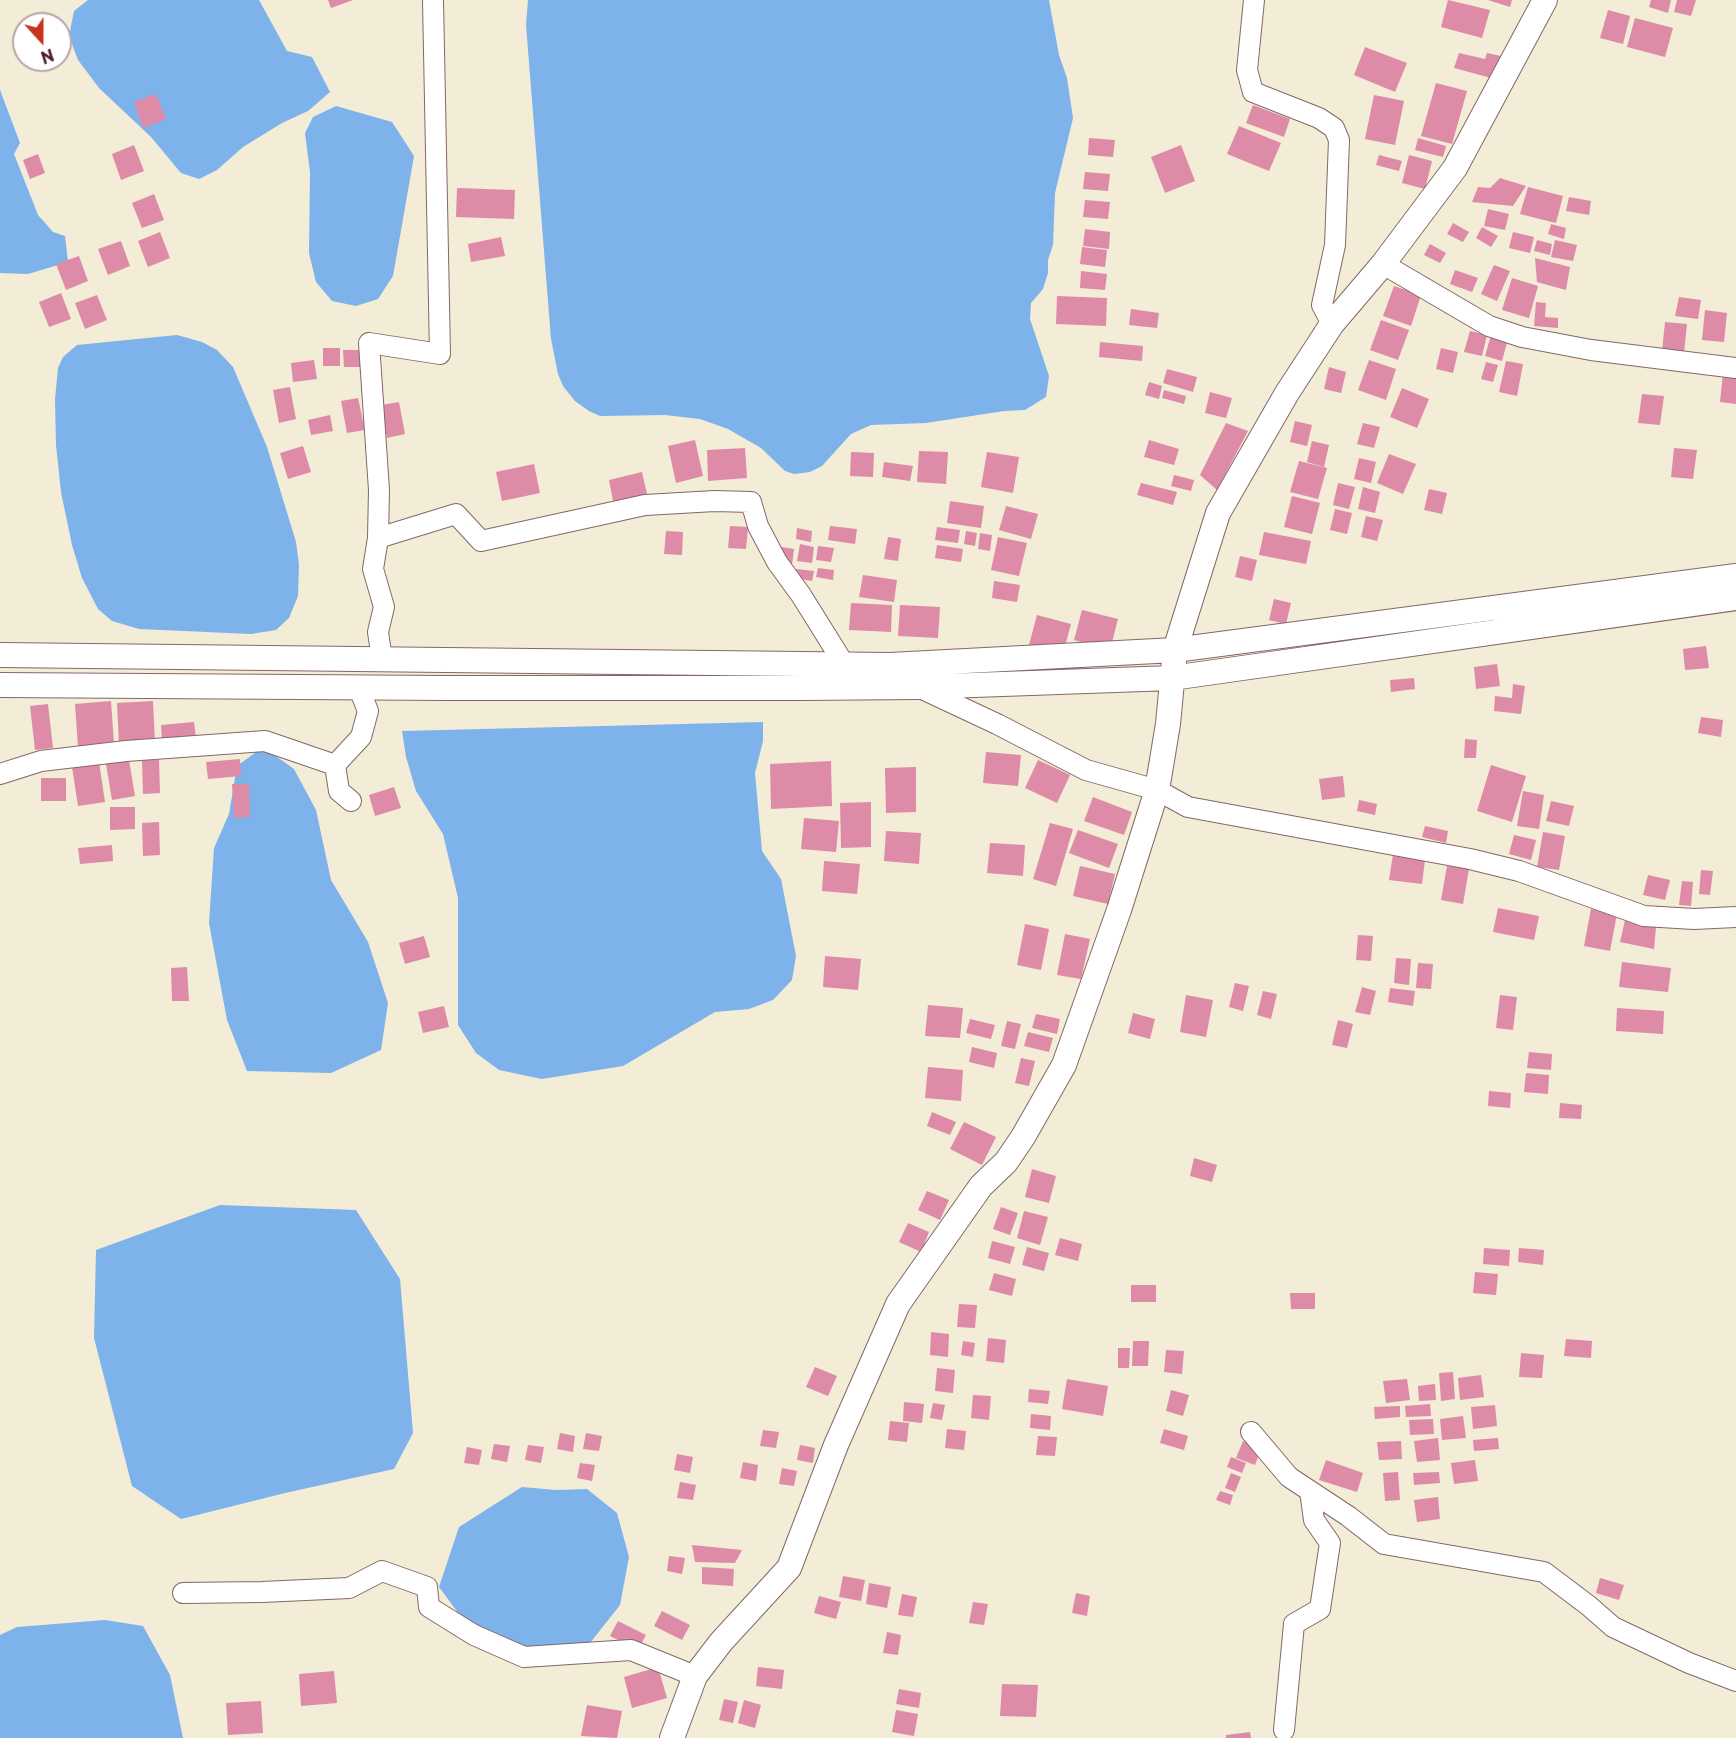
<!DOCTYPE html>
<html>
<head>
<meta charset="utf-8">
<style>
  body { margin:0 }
  #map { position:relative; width:1736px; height:1738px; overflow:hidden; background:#f3ecd6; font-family:"Playpen Sans",sans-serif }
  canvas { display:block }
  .north { position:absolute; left:12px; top:12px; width:60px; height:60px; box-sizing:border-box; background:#fff; border:2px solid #b7a5aa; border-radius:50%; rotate:159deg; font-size:16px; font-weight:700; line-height:24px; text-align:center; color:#4a1f2b }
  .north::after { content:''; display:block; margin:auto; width:21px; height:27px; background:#c8321e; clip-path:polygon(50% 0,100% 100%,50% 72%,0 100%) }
</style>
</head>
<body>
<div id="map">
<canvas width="1736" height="1738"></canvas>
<div class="north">N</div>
</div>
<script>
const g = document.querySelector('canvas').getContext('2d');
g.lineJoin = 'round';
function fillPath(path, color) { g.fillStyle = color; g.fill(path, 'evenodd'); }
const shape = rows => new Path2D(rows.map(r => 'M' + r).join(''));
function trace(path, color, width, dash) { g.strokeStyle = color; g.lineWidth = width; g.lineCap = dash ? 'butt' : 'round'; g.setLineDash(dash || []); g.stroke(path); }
fillPath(shape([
  [88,0,259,0,287,51,312,57,330,92,308,111,282,123,243,147,217,170,199,179,181,173,151,137,99,88,78,60,69,36,74,11],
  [528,0,1049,0,1059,55,1067,78,1073,118,1055,193,1053,245,1048,260,1048,273,1043,289,1031,303,1030,319,1049,376,1046,397,1025,410,1004,411,926,423,871,425,851,434,822,466,810,472,794,474,785,471,761,448,728,429,700,419,665,415,600,416,589,411,575,401,563,386,558,374,551,339,526,25],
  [0,90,20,143,14,154,38,215,53,232,65,236,68,262,28,274,0,273],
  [336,106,392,122,414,156,393,276,378,299,356,306,332,301,316,282,309,253,310,172,305,133,313,117],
  [177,335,202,342,217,350,233,367,267,447,296,542,299,565,298,596,289,618,276,630,251,634,139,629,112,621,98,609,82,578,72,545,61,492,56,445,55,399,58,368,63,357,77,345],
  [763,722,763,741,755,773,762,851,781,879,796,956,792,980,773,1000,749,1009,715,1012,623,1066,542,1079,499,1070,476,1053,458,1025,458,898,443,834,416,791,406,757,402,731],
  [263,747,294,769,316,810,331,880,368,942,388,1003,381,1050,331,1073,247,1071,227,1020,209,923,214,848,229,814,237,766],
  [220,1205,356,1210,400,1279,413,1433,394,1469,285,1493,181,1519,132,1486,94,1338,96,1250],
  [522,1487,556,1490,587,1489,617,1513,629,1557,620,1605,590,1643,542,1652,493,1636,459,1614,439,1587,459,1527],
  [105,1620,143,1626,170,1675,183,1738,0,1738,0,1635,17,1627]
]), '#7eb2eb');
fillPath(shape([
  [328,0,353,0,331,8],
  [1448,0,1490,10,1482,38,1441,27],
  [1488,0,1512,0,1510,7],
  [1651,0,1671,0,1668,13,1649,7],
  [1677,0,1696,0,1691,16,1674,12],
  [1608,10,1630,16,1623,44,1600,38],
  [1635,18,1673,28,1665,57,1627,47],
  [1365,47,1407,63,1395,92,1354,75],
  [1459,53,1485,59,1487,53,1501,56,1495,79,1454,68],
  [1436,83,1467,91,1452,144,1421,136],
  [156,94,166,119,143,128,134,102],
  [1374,95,1404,101,1395,145,1365,139],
  [1253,105,1290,119,1284,137,1246,123],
  [1239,126,1281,143,1269,171,1227,154],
  [1089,138,1115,140,1113,157,1088,155],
  [1418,138,1446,146,1443,157,1415,150],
  [134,145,144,171,121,180,112,154],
  [1181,145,1195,181,1165,193,1151,157],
  [38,154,45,173,30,179,23,160],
  [1379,155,1402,161,1399,171,1376,165],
  [1409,155,1432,161,1425,189,1402,183],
  [1085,172,1110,174,1108,191,1083,189],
  [1500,178,1526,186,1513,206,1472,202,1478,187,1490,188],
  [1528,187,1563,196,1556,223,1520,214],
  [457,188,515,190,514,219,456,217],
  [154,194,164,220,142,228,132,203],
  [1569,197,1591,201,1589,215,1566,211],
  [1085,200,1110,202,1108,219,1083,217],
  [1488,209,1509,214,1505,230,1484,226],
  [1453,223,1469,232,1463,242,1447,234],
  [1551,224,1566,228,1564,239,1548,234],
  [1482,227,1498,236,1491,247,1476,238],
  [1085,229,1110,232,1109,249,1083,246],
  [160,232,170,258,148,267,138,241],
  [1513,232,1534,237,1530,253,1509,248],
  [501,237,505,256,471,262,468,244],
  [1537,240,1552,244,1550,255,1534,251],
  [1555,240,1577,245,1573,261,1551,257],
  [121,241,130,266,108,275,98,249],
  [1430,244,1446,253,1440,263,1424,255],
  [1082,247,1107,250,1105,267,1080,264],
  [79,256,88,281,66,290,56,264],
  [1535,258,1570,267,1566,290,1537,282],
  [1494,265,1510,271,1497,301,1481,294],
  [1455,270,1478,278,1472,292,1450,284],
  [1081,271,1107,274,1105,290,1080,288],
  [1512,278,1538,286,1529,318,1502,310],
  [1394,286,1421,295,1411,326,1383,316],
  [61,293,71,319,49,327,39,302],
  [97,295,107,320,85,329,75,303],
  [1057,296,1107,298,1106,326,1056,324],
  [1679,297,1701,300,1698,319,1675,316],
  [1536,302,1546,303,1545,317,1558,318,1558,328,1534,326],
  [1131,309,1159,313,1157,328,1129,325],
  [1705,310,1727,313,1724,342,1702,340],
  [1381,320,1409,330,1398,360,1370,350],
  [1665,322,1687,324,1684,353,1662,351],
  [1470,331,1487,335,1482,356,1464,352],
  [1491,335,1508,339,1502,361,1485,356],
  [1100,342,1143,346,1142,361,1099,357],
  [323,348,340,348,340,366,323,366],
  [1441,348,1458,352,1453,373,1436,369],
  [343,350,362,350,362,367,344,367],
  [314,360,317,379,293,382,291,363],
  [1369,360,1396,369,1386,400,1358,390],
  [1506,361,1523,364,1517,396,1499,392],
  [1486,362,1498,365,1493,382,1481,379],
  [1329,367,1346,372,1341,393,1324,389],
  [1167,369,1197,377,1193,392,1163,383],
  [1723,373,1736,374,1736,404,1720,402],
  [1149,382,1162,386,1159,399,1145,395],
  [290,387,296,419,279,423,273,390],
  [1402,388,1429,399,1417,428,1390,417],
  [1164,390,1186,396,1184,404,1162,398],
  [1210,392,1232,398,1226,418,1205,413],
  [1642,394,1664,396,1660,425,1638,423],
  [358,398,365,430,347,433,341,401],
  [399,402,405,434,387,438,381,405],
  [330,415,333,431,311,435,308,420],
  [1295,421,1312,425,1307,446,1290,442],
  [1226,423,1248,431,1217,490,1200,475],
  [1363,423,1380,427,1374,448,1357,444],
  [695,440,703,476,676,483,668,446],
  [1149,440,1179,449,1174,465,1144,457],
  [1312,441,1329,445,1324,467,1307,462],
  [303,446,311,472,288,479,280,453],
  [745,448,747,478,708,481,707,450],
  [1674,448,1697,450,1693,479,1671,477],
  [919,451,948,452,946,484,917,482],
  [851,452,874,453,873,477,850,476],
  [987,452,1019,457,1013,493,981,487],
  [1389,454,1416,464,1403,494,1377,483],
  [1359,458,1376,462,1371,483,1354,479],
  [1299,461,1327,468,1318,499,1290,492],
  [884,462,913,466,910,481,882,477],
  [534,464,540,493,502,501,496,472],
  [642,472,647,494,613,501,609,480],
  [1174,475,1194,480,1191,491,1171,486],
  [1141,483,1177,492,1173,505,1137,495],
  [1338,483,1355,487,1349,509,1333,505],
  [1363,487,1380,492,1375,513,1358,509],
  [1429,489,1447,493,1442,514,1424,510],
  [1292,496,1320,503,1312,534,1284,527],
  [950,501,984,506,981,528,947,523],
  [1006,506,1038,514,1031,539,999,530],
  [1335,509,1352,513,1347,534,1330,530],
  [1366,516,1383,520,1377,541,1361,537],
  [730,526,748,527,746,549,728,548],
  [830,526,857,529,855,544,828,540],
  [937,527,960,530,958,543,935,540],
  [797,528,812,531,811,542,796,539],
  [666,531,683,532,682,555,664,554],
  [966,531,977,533,975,546,964,544],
  [1264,532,1311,541,1306,564,1259,555],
  [980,533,992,535,990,551,978,549],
  [888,537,901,539,898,561,884,559],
  [998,537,1027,543,1019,576,991,570],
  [800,544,814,547,812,563,797,561],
  [937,545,963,549,961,562,935,558],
  [818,546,834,548,831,562,816,560],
  [781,547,794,549,792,565,779,563],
  [1240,556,1257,560,1252,581,1235,577],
  [818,568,834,570,833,580,816,577],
  [796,569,814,571,812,581,795,578],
  [863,575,897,580,894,602,859,597],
  [994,581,1020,585,1017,602,992,598],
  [1274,599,1291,603,1286,624,1269,620],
  [851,603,892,605,891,632,849,630],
  [900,605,940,607,938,638,898,636],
  [1082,610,1118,619,1110,650,1074,640],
  [1037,615,1071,624,1063,654,1029,645],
  [1706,646,1709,668,1685,670,1683,649],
  [1497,664,1500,686,1476,689,1474,667],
  [1414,678,1415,689,1391,692,1390,680],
  [1513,684,1525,686,1521,714,1494,711,1495,696,1512,698],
  [111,701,114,744,78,747,75,704],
  [153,701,155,743,119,745,117,703],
  [48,704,53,748,35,750,30,706],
  [1701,717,1723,720,1721,737,1698,733],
  [194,722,196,738,162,742,161,725],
  [1465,739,1477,740,1476,758,1464,758],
  [986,752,1021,755,1018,786,983,783],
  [240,759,241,776,208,779,206,762],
  [129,760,135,796,112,800,106,764],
  [142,760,159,760,160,793,143,794],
  [1038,760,1070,775,1057,803,1025,788],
  [831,761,832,806,771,809,770,764],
  [99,762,105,802,78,806,72,767],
  [1491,765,1526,776,1512,822,1477,811],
  [916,767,916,812,886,813,885,768],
  [1343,776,1345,797,1322,800,1319,779],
  [41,778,66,778,66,801,41,801],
  [232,784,249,784,250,817,234,818],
  [394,787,401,808,375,816,369,795],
  [1523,791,1544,795,1539,829,1517,826],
  [1093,797,1132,812,1124,835,1084,821],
  [1359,800,1377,804,1375,815,1357,811],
  [1551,801,1574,806,1569,826,1546,821],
  [871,802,871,847,841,848,840,803],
  [110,807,135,807,135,829,110,830],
  [804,818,839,821,836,852,801,849],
  [159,822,160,855,143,856,142,823],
  [1050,823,1073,829,1056,886,1033,879],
  [1425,826,1448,831,1446,843,1422,837],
  [1078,830,1118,844,1109,868,1069,853],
  [886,831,921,833,919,864,884,861],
  [1543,832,1565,836,1559,870,1537,867],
  [1514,835,1536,840,1531,860,1509,854],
  [990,843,1025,845,1023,876,987,873],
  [112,845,113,861,80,864,78,848],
  [1394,848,1426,852,1422,884,1389,880],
  [824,861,860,864,857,894,822,891],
  [1080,866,1115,874,1108,904,1073,896],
  [1447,866,1469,869,1463,904,1441,900],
  [1701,870,1713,871,1710,895,1699,894],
  [1648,875,1670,880,1665,900,1643,895],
  [1682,881,1693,882,1691,906,1679,905],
  [1498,908,1539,916,1534,940,1493,932],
  [1591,909,1617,914,1610,951,1584,946],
  [1625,920,1656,927,1654,949,1620,942],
  [1025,924,1049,929,1041,970,1017,965],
  [1065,934,1090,939,1081,979,1057,975],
  [1358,935,1373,936,1371,961,1356,960],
  [424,936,430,957,405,964,399,943],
  [825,956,861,959,858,990,823,987],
  [1396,958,1411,959,1409,985,1394,983],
  [1622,962,1671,968,1668,992,1619,987],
  [1418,963,1433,964,1431,989,1416,988],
  [187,967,189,1001,172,1001,171,968],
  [1235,983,1249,986,1243,1011,1229,1007],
  [1362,987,1376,991,1370,1015,1355,1012],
  [1390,988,1415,991,1413,1006,1388,1002],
  [1263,991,1277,994,1271,1019,1257,1015],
  [1186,995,1213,1000,1206,1037,1180,1032],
  [1500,995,1517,997,1513,1030,1496,1028],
  [928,1005,963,1008,960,1038,925,1036],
  [444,1006,449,1027,423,1033,418,1012],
  [1617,1008,1664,1011,1663,1034,1616,1031],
  [1133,1013,1155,1019,1150,1039,1128,1033],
  [1036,1014,1060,1019,1057,1034,1032,1028],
  [970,1019,995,1025,991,1039,966,1033],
  [1338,1020,1353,1024,1347,1048,1332,1045],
  [1007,1021,1021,1024,1015,1049,1001,1046],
  [1028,1032,1053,1038,1049,1052,1024,1046],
  [972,1047,997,1053,994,1068,969,1062],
  [1529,1052,1552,1054,1551,1070,1527,1068],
  [1021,1058,1035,1061,1029,1086,1015,1083],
  [928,1067,963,1070,961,1101,925,1098],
  [1526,1073,1549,1075,1548,1094,1524,1092],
  [1489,1091,1511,1093,1510,1108,1488,1106],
  [1560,1103,1582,1105,1581,1119,1559,1118],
  [932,1112,956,1122,950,1135,927,1126],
  [964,1122,996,1137,982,1165,950,1149],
  [1194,1158,1217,1165,1212,1182,1190,1176],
  [1032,1169,1056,1176,1049,1203,1025,1197],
  [927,1191,949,1200,940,1220,918,1210],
  [1001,1207,1018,1213,1010,1235,993,1229],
  [1024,1211,1048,1217,1040,1245,1017,1238],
  [908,1223,929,1232,921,1252,899,1242],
  [1060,1238,1082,1244,1078,1261,1055,1255],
  [992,1241,1015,1247,1010,1264,988,1258],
  [1027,1247,1049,1253,1044,1271,1022,1265],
  [1484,1248,1510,1250,1509,1266,1483,1264],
  [1519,1248,1544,1250,1543,1265,1518,1262],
  [1475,1272,1498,1274,1496,1295,1473,1293],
  [994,1273,1016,1279,1012,1296,989,1290],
  [1131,1285,1156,1285,1156,1302,1131,1302],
  [1290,1293,1315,1293,1315,1309,1291,1309],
  [959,1304,977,1305,975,1328,957,1327],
  [931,1332,949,1334,948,1357,930,1355],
  [988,1338,1006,1340,1004,1363,986,1361],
  [1566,1339,1592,1341,1591,1358,1564,1356],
  [963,1341,975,1343,973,1357,961,1355],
  [1133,1341,1149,1341,1148,1366,1132,1366],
  [1118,1348,1130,1348,1129,1368,1118,1368],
  [1166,1350,1184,1351,1182,1374,1164,1372],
  [1521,1353,1544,1355,1542,1378,1519,1377],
  [815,1367,837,1376,828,1396,806,1387],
  [937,1368,955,1370,953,1393,935,1391],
  [1453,1372,1455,1399,1441,1401,1439,1373],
  [1481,1375,1484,1397,1460,1400,1458,1378],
  [1067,1379,1108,1386,1103,1416,1062,1409],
  [1407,1379,1410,1400,1386,1403,1383,1381],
  [1435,1384,1436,1400,1419,1401,1418,1386],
  [1029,1389,1050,1391,1048,1404,1028,1402],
  [1171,1390,1189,1395,1183,1416,1166,1411],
  [973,1395,991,1396,989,1420,971,1418],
  [904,1402,924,1404,922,1423,903,1421],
  [933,1403,945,1405,942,1420,930,1418],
  [1430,1404,1431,1416,1406,1417,1405,1406],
  [1495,1405,1497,1426,1473,1429,1471,1407],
  [1400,1406,1400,1417,1375,1419,1374,1407],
  [1031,1414,1051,1416,1050,1430,1030,1428],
  [1463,1416,1466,1438,1442,1440,1440,1419],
  [1433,1419,1434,1434,1410,1435,1409,1420],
  [890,1421,909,1423,907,1442,888,1440],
  [947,1429,966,1431,964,1450,945,1448],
  [1164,1429,1188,1436,1184,1450,1160,1443],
  [763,1430,779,1432,776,1448,760,1446],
  [560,1433,575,1436,573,1452,557,1449],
  [586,1433,602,1436,599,1451,583,1449],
  [1038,1436,1057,1437,1055,1456,1036,1455],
  [1438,1438,1440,1460,1417,1462,1414,1441],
  [1498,1438,1499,1449,1474,1451,1473,1440],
  [1243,1441,1261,1449,1255,1465,1236,1458],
  [1401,1441,1402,1459,1379,1460,1377,1442],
  [494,1444,510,1446,507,1462,491,1459],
  [528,1445,544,1447,541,1463,525,1460],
  [800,1445,815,1448,813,1463,797,1460],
  [467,1447,482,1450,479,1465,464,1463],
  [677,1454,693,1457,690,1473,674,1470],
  [1231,1457,1246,1463,1242,1473,1227,1467],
  [1326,1460,1363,1473,1357,1492,1319,1480],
  [1475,1460,1478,1481,1454,1484,1451,1463],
  [743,1462,758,1465,756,1481,740,1478],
  [580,1463,595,1465,592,1481,577,1478],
  [782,1468,797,1471,794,1486,779,1484],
  [1398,1472,1400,1500,1385,1501,1383,1473],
  [1439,1472,1440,1483,1414,1485,1413,1473],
  [1231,1473,1241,1477,1235,1492,1225,1488],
  [680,1482,696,1485,693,1500,677,1498],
  [1220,1491,1233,1495,1230,1505,1216,1500],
  [1438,1497,1440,1519,1417,1522,1414,1500],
  [692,1545,742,1550,735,1563,695,1562],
  [669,1556,685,1558,682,1574,667,1571],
  [702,1567,734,1569,733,1586,702,1584],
  [843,1576,865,1580,861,1601,839,1597],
  [1600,1578,1624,1585,1619,1600,1596,1593],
  [869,1583,891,1587,887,1608,866,1604],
  [1076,1593,1090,1596,1087,1616,1072,1613],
  [902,1594,917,1597,913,1617,898,1615],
  [819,1596,841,1602,836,1619,814,1613],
  [973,1602,988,1604,984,1625,969,1623],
  [662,1611,690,1625,682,1640,654,1626],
  [618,1621,646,1635,638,1650,610,1636],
  [887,1632,901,1635,898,1655,883,1653],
  [658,1667,667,1698,632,1708,624,1677],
  [758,1667,784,1670,782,1689,756,1686],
  [334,1671,337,1703,301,1706,299,1674],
  [1002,1684,1038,1685,1036,1717,1000,1716],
  [899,1689,921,1693,919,1708,896,1704],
  [724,1699,738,1702,733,1723,719,1720],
  [744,1700,761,1705,755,1728,738,1723],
  [261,1701,263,1733,228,1735,226,1703],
  [587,1705,622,1711,617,1738,581,1736],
  [896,1710,918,1714,914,1736,892,1732],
  [1250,1732,1251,1738,1226,1738,1226,1735]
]), '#de8ba8');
const minor = shape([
  [1254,0,1247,70,1253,92,1319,118,1334,128,1339,140,1335,245,1322,305,1332,324],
  [1383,264,1489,326,1522,337,1591,350,1736,368],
  [378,538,379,490,369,343,440,354,433,0],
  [382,659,378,632,384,607,373,569,378,538,456,514,481,541,645,505,715,501,751,502,758,526,777,562,801,595,844,664,849,676],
  [918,687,997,724,1086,770,1157,790,1188,807,1470,859,1519,871,1644,916,1694,919,1736,917],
  [335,765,339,791,351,801],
  [0,774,41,761,126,751,265,741,335,765,361,737,368,711,358,686],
  [1251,1432,1289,1477,1348,1516,1384,1544,1544,1572,1589,1606,1613,1627,1689,1663,1736,1681],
  [183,1593,262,1592,349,1588,382,1571,427,1587,429,1607,474,1635,524,1657,631,1650,695,1676],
  [1284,1730,1294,1624,1320,1609,1330,1543,1314,1520,1310,1491]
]);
const major = shape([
  [0,655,890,665,1175,650,1736,576],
  [0,685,446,688,802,688,918,687,1172,678,1736,598],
  [672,1738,695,1676,721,1642,789,1568,836,1445,898,1304,981,1186,1006,1162,1023,1137,1064,1065,1119,910,1157,790,1168,724,1175,650,1218,513,1287,393,1332,324,1383,264,1455,168,1545,0]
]);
trace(minor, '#856767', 22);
trace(major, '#856767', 26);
trace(minor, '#fff', 20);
trace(major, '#fff', 24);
</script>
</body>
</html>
